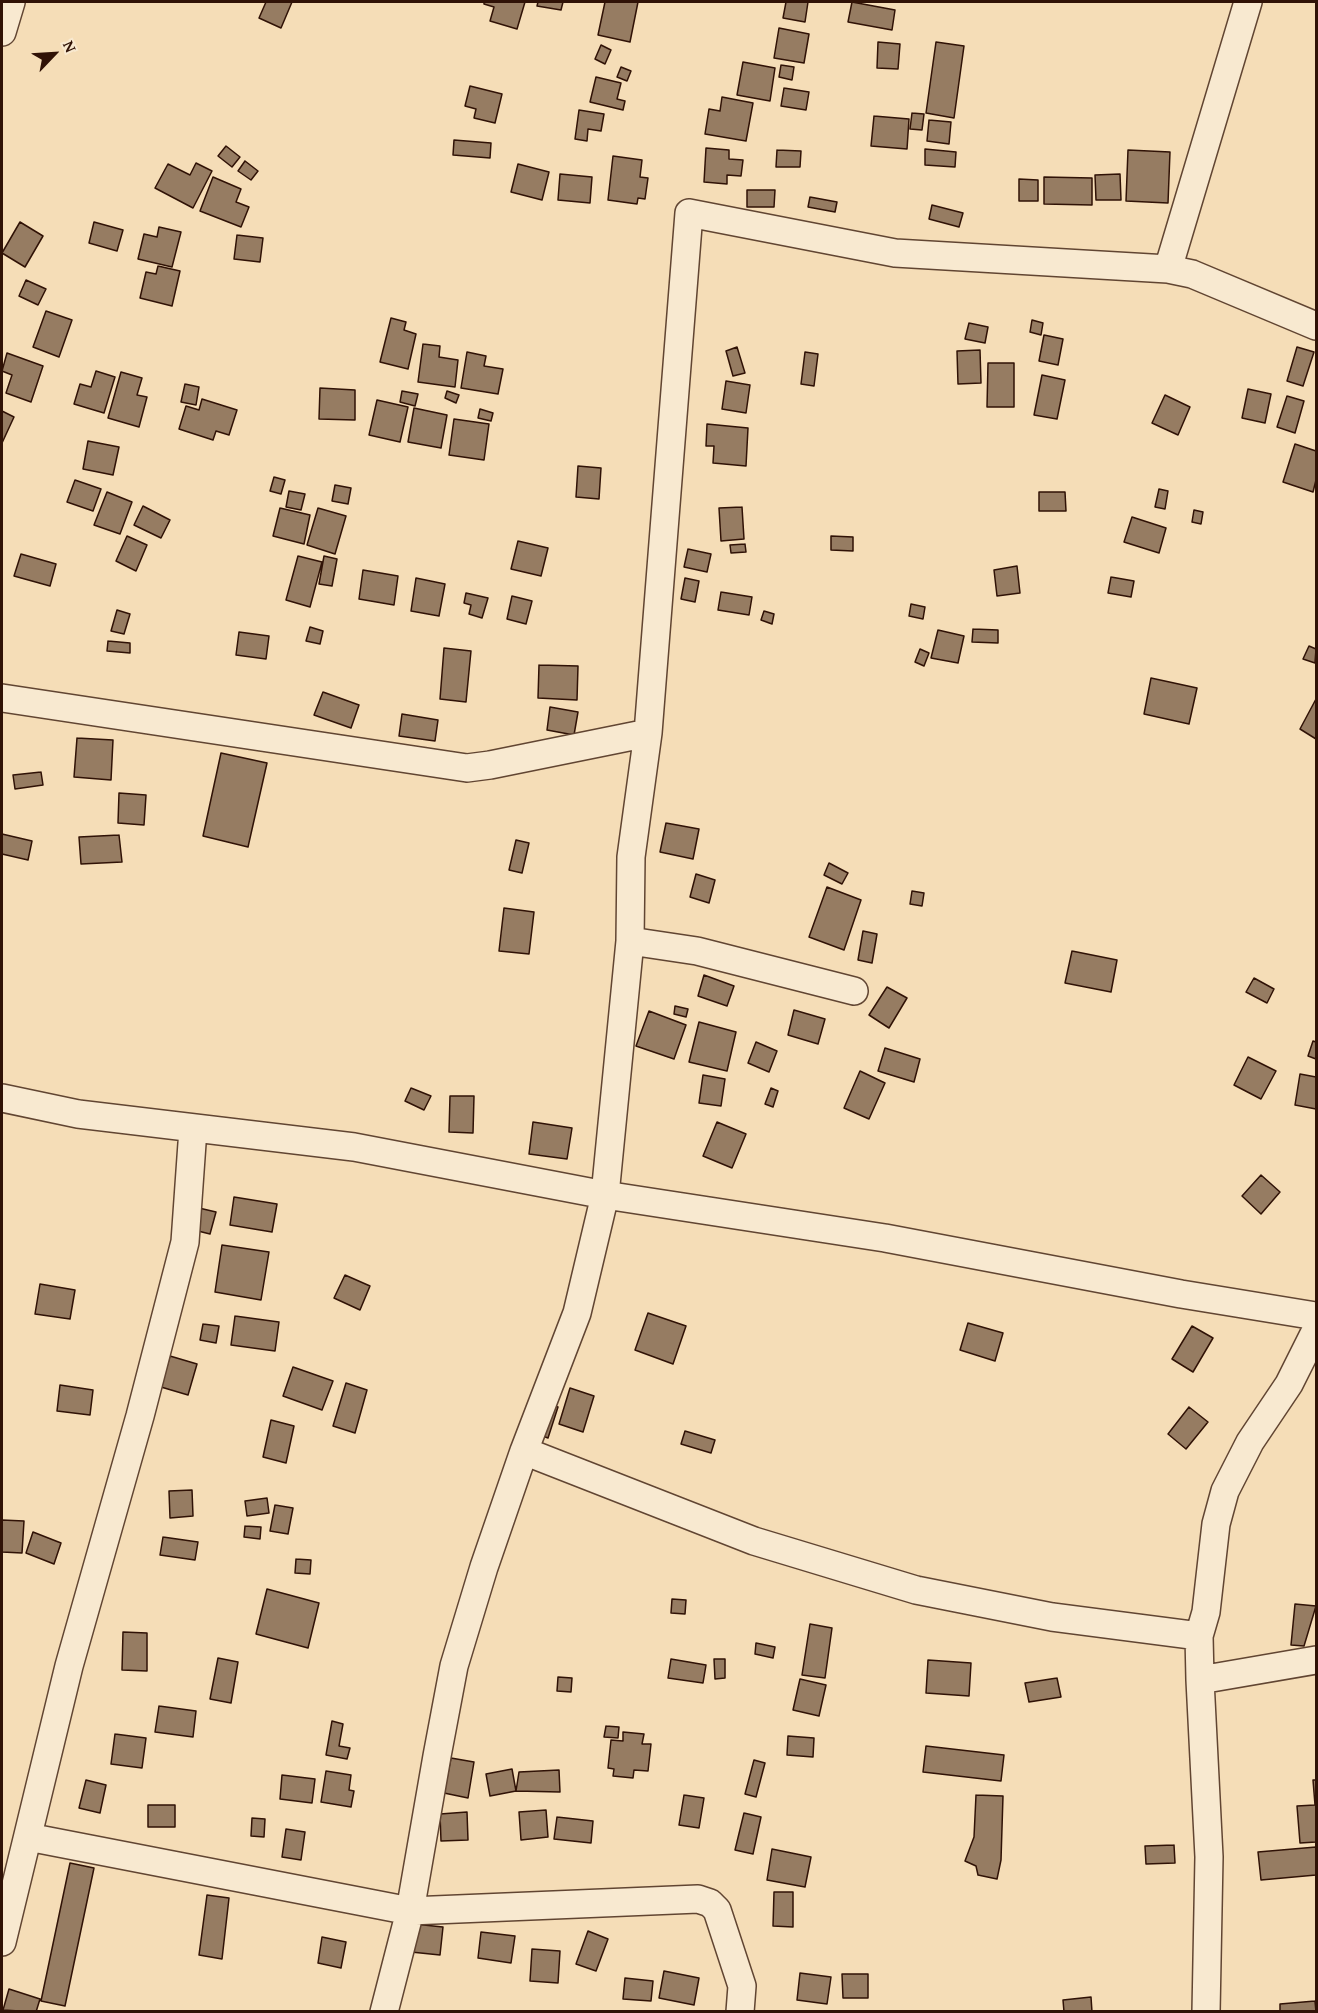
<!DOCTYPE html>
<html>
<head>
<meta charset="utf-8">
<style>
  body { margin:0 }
  #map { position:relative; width:1318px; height:2013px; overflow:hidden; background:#f5ddb7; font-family:"Gentium Book Plus",serif }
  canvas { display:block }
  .frame { position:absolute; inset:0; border:3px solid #301206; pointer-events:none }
  .north { position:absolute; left:24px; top:24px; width:60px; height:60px; -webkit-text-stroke:4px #f8e9d0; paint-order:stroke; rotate:65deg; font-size:16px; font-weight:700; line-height:24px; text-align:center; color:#301206 }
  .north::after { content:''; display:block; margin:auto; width:21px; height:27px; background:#301206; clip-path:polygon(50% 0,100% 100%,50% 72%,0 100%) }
</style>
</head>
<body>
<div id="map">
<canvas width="1318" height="2013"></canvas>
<div class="frame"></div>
<div class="north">N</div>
</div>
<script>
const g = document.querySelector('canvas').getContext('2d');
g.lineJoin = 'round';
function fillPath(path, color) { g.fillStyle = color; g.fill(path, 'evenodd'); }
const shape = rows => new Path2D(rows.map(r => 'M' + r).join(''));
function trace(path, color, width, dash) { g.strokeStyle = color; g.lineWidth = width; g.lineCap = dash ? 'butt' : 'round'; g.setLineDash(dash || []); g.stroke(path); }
const building = shape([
  [266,2,292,2,281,28,259,18,266,2],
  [484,2,525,2,517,29,490,21,494,7,484,4,484,2],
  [538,2,563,2,561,10,537,6,538,2],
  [605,2,638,2,630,42,598,35,605,2],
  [786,2,808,2,805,22,783,18,786,2],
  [852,2,895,10,892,30,848,22,852,2],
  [779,28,809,34,804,63,774,58,779,28],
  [878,42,900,44,898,69,877,68,878,42],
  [936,42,964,46,954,118,926,113,936,42],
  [601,45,611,50,605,64,595,59,601,45],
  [743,62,775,68,770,101,737,95,743,62],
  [781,65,794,67,792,80,779,77,781,65],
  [621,67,631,71,627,81,617,77,621,67],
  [596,77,621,83,617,99,625,101,623,110,590,102,596,77],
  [470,86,502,94,495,123,474,118,476,109,465,106,470,86],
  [784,88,809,92,806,110,781,106,784,88],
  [722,97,753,103,746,141,705,134,709,109,720,111,722,97],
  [579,110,604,114,601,131,588,129,587,141,575,139,579,110],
  [912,113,924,114,922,130,910,129,912,113],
  [874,116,909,119,907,149,871,146,874,116],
  [929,120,951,122,949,144,927,141,929,120],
  [454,140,491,143,490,158,453,155,454,140],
  [226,146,240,157,232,167,218,156,226,146],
  [706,148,729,150,729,159,743,160,741,176,727,175,727,184,704,182,706,148],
  [925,149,956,152,955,167,925,165,925,149],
  [777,150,801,151,800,167,776,167,777,150],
  [1128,150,1170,152,1168,203,1126,201,1128,150],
  [613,156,642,160,640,177,648,178,645,199,638,198,637,204,608,200,613,156],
  [245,161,258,171,251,180,238,171,245,161],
  [196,163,212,171,193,208,155,188,168,164,190,175,196,163],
  [518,164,549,172,542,200,511,192,518,164],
  [560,174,592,177,590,203,558,200,560,174],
  [1120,174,1121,200,1096,200,1095,175,1120,174],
  [213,177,241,189,236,202,249,207,241,227,200,211,213,177],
  [1044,177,1092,178,1092,205,1044,204,1044,177],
  [1019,179,1038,180,1038,201,1019,201,1019,179],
  [747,190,775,190,774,207,747,207,747,190],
  [810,197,837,202,835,212,808,207,810,197],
  [932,205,963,213,959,227,929,219,932,205],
  [20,222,43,236,25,267,2,253,20,222],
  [94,222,123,230,117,251,89,243,94,222],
  [159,227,181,232,172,267,138,259,144,234,157,237,159,227],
  [237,235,263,238,260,262,234,259,237,235],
  [158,266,180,271,172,306,140,298,146,272,156,274,158,266],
  [26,280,46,289,38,305,19,296,26,280],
  [46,311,72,320,59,357,33,347,46,311],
  [391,318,406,322,404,330,416,334,408,369,380,362,391,318],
  [1032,320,1043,323,1041,335,1030,332,1032,320],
  [969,323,988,327,985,343,965,339,969,323],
  [1044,335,1063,339,1058,365,1039,361,1044,335],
  [423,344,440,346,439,357,458,360,455,387,418,382,423,344],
  [737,347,745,373,733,376,726,351,737,347],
  [1297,347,1314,352,1303,386,1287,381,1297,347],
  [980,350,981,383,958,384,957,351,980,350],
  [467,352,486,356,484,366,503,369,498,394,461,388,467,352],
  [805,352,818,354,814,386,801,384,805,352],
  [7,353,43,366,31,402,6,393,12,375,2,371,7,353],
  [988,363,1014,363,1014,407,987,407,988,363],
  [96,371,115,377,104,413,74,404,80,384,91,387,96,371],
  [121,372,142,378,137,395,147,397,139,427,108,418,121,372],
  [1042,375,1065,380,1057,419,1034,415,1042,375],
  [726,381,750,385,746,413,722,409,726,381],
  [185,384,199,387,196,405,181,402,185,384],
  [320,388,355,390,355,420,319,419,320,388],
  [1248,389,1271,394,1265,423,1242,418,1248,389],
  [402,391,418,394,415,406,400,402,402,391],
  [447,391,459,395,456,403,445,398,447,391],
  [1165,395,1190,407,1178,435,1152,423,1165,395],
  [1287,396,1304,401,1295,433,1277,427,1287,396],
  [202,399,237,410,229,435,216,431,213,440,179,429,186,406,199,410,202,399],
  [377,400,408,407,400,442,369,435,377,400],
  [414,408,447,415,441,448,408,442,414,408],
  [480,409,493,413,491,421,478,418,480,409],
  [2,411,14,417,2,443,2,411],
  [454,419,489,424,484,460,449,455,454,419],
  [707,424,748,428,746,466,713,463,714,446,706,446,707,424],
  [88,441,119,447,113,475,83,469,88,441],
  [1295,444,1316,451,1316,480,1313,492,1283,482,1295,444],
  [578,466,601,468,599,499,576,497,578,466],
  [274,477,285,480,281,494,270,491,274,477],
  [75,480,101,489,93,511,67,502,75,480],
  [335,485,351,488,348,504,332,501,335,485],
  [1159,489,1168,491,1165,509,1155,507,1159,489],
  [289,491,305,494,301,510,286,507,289,491],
  [107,492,132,502,120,534,94,525,107,492],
  [1039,492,1065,492,1066,511,1039,511,1039,492],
  [143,506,170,520,161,538,134,525,143,506],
  [742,507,744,539,721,541,719,508,742,507],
  [280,508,310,515,304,544,273,536,280,508],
  [318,508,346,516,335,554,307,545,318,508],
  [1194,510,1203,512,1201,524,1192,522,1194,510],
  [1132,517,1166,528,1159,553,1124,542,1132,517],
  [127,536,147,545,136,571,116,561,127,536],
  [831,536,853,537,853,551,831,550,831,536],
  [518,541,548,548,541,576,511,569,518,541],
  [745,544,746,552,731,553,730,545,745,544],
  [688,549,711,554,707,572,684,567,688,549],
  [21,554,56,564,50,586,14,576,21,554],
  [298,556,322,562,310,607,286,600,298,556],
  [324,556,337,559,332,586,319,584,324,556],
  [1017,566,1020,593,997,596,994,570,1017,566],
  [363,570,398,576,394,605,359,599,363,570],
  [1111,577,1134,581,1131,597,1108,593,1111,577],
  [416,578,445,584,439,616,411,611,416,578],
  [685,578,699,581,695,602,681,599,685,578],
  [721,592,752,597,749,615,718,610,721,592],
  [466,593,488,598,482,618,469,614,471,605,464,603,466,593],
  [512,596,532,601,526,624,507,619,512,596],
  [911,604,925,607,923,619,909,616,911,604],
  [117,610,130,614,124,634,111,631,117,610],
  [764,611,774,614,772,624,761,620,764,611],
  [310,627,323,631,320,644,306,641,310,627],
  [973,629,998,630,998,643,972,642,973,629],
  [938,630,964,636,958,663,931,658,938,630],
  [239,632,269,636,266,659,236,655,239,632],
  [108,641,130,643,130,653,107,651,108,641],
  [1309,646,1316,649,1315,663,1303,659,1309,646],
  [444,648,471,651,466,702,440,699,444,648],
  [920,649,929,653,924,666,915,662,920,649],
  [539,665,578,666,577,700,538,698,539,665],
  [1151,678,1197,688,1189,724,1144,714,1151,678],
  [323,692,359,705,351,728,314,715,323,692],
  [1316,699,1316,739,1300,729,1316,699],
  [550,707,578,712,574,735,547,730,550,707],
  [402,714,438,720,435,741,399,736,402,714],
  [77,738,113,740,111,780,74,777,77,738],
  [221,753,267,763,248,847,203,836,221,753],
  [41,772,43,785,15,789,13,775,41,772],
  [119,793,146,795,144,825,118,823,119,793],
  [666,823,699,829,693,859,660,852,666,823],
  [2,834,32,841,28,860,2,854,2,834],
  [119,835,122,862,81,864,79,837,119,835],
  [516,840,529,843,522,873,509,870,516,840],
  [829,863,848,873,842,884,824,875,829,863],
  [696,874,715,880,709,903,690,897,696,874],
  [827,887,861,900,844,950,809,937,827,887],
  [912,891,924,893,922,906,910,904,912,891],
  [504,908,534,912,529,954,499,951,504,908],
  [863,931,877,934,872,963,858,960,863,931],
  [1072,951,1117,960,1111,992,1065,983,1072,951],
  [704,975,734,986,727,1006,698,996,704,975],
  [1254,978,1274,989,1267,1003,1246,992,1254,978],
  [887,987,907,998,889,1028,869,1015,887,987],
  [675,1006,688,1009,686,1017,674,1014,675,1006],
  [794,1010,825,1019,818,1044,788,1035,794,1010],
  [649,1011,686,1025,674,1059,636,1046,649,1011],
  [699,1022,736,1032,727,1071,689,1062,699,1022],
  [1313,1041,1316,1042,1316,1059,1308,1056,1313,1041],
  [756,1042,777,1051,769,1072,748,1063,756,1042],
  [885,1048,920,1059,914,1082,878,1071,885,1048],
  [1248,1057,1276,1071,1261,1099,1234,1085,1248,1057],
  [860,1071,885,1083,869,1119,844,1108,860,1071],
  [1300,1074,1316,1077,1316,1109,1295,1105,1300,1074],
  [703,1075,725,1079,721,1106,699,1103,703,1075],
  [411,1088,431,1096,424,1110,405,1101,411,1088],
  [771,1088,778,1091,773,1107,765,1104,771,1088],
  [450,1096,474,1096,473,1133,449,1132,450,1096],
  [533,1122,572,1128,567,1159,529,1154,533,1122],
  [717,1122,746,1134,732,1168,703,1156,717,1122],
  [1261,1175,1280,1192,1261,1214,1242,1196,1261,1175],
  [234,1197,277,1204,272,1232,230,1225,234,1197],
  [199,1208,216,1212,210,1234,194,1230,199,1208],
  [222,1245,269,1252,261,1300,215,1292,222,1245],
  [345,1275,370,1286,360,1310,334,1298,345,1275],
  [40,1284,75,1290,70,1319,35,1314,40,1284],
  [648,1313,686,1326,673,1364,635,1350,648,1313],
  [235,1316,279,1322,275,1351,231,1345,235,1316],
  [968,1323,1003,1333,995,1361,960,1350,968,1323],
  [203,1324,219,1326,216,1343,200,1340,203,1324],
  [1192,1326,1213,1338,1193,1372,1172,1359,1192,1326],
  [170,1356,197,1364,188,1395,161,1387,170,1356],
  [293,1367,333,1381,322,1410,283,1396,293,1367],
  [346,1383,367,1390,355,1433,333,1426,346,1383],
  [60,1385,93,1390,90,1415,57,1411,60,1385],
  [570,1388,594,1396,583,1432,559,1424,570,1388],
  [547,1404,558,1407,548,1438,537,1434,547,1404],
  [1189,1407,1208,1422,1186,1449,1168,1434,1189,1407],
  [271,1420,294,1426,286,1463,263,1457,271,1420],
  [685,1431,715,1440,711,1453,681,1444,685,1431],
  [192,1490,193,1516,170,1518,169,1491,192,1490],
  [267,1498,269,1513,247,1516,245,1501,267,1498],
  [275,1505,293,1508,288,1534,270,1531,275,1505],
  [2,1520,24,1521,22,1553,2,1552,2,1520],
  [245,1526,261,1527,260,1539,244,1537,245,1526],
  [33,1532,61,1543,54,1564,26,1553,33,1532],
  [163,1537,198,1542,195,1560,160,1555,163,1537],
  [296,1559,311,1560,310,1574,295,1573,296,1559],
  [267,1589,319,1603,308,1648,256,1634,267,1589],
  [672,1599,686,1600,685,1614,671,1613,672,1599],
  [1295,1604,1316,1606,1304,1646,1291,1645,1295,1604],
  [810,1624,832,1628,825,1678,802,1675,810,1624],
  [123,1632,147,1633,147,1671,122,1670,123,1632],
  [756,1643,775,1647,773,1658,755,1654,756,1643],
  [218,1658,238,1662,231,1703,210,1699,218,1658],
  [671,1659,706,1665,703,1683,668,1678,671,1659],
  [714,1659,725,1659,725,1678,715,1679,714,1659],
  [928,1660,971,1663,969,1696,926,1693,928,1660],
  [558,1677,572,1678,571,1692,557,1691,558,1677],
  [1057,1678,1061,1697,1029,1702,1025,1683,1057,1678],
  [800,1679,826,1685,819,1716,793,1710,800,1679],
  [159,1706,196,1711,193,1737,155,1732,159,1706],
  [332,1721,343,1724,339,1746,350,1748,347,1759,326,1755,332,1721],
  [606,1726,619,1727,618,1738,604,1737,606,1726],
  [623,1732,644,1734,642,1744,651,1744,648,1771,634,1770,633,1778,613,1776,614,1769,608,1768,611,1740,623,1741,623,1732],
  [115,1734,146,1738,142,1768,111,1764,115,1734],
  [788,1736,814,1738,813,1757,787,1755,788,1736],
  [926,1746,1004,1755,1001,1781,923,1772,926,1746],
  [451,1758,474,1762,468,1798,444,1793,451,1758],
  [754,1760,765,1763,756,1797,745,1794,754,1760],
  [512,1769,516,1791,490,1796,486,1774,512,1769],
  [559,1770,560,1792,516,1791,519,1772,559,1770],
  [326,1771,351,1775,349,1790,354,1791,351,1807,321,1802,326,1771],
  [282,1775,315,1779,312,1803,280,1799,282,1775],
  [86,1780,106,1785,100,1813,79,1808,86,1780],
  [1313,1780,1316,1780,1316,1842,1300,1843,1297,1806,1315,1805,1313,1780],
  [684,1795,704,1798,699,1828,679,1825,684,1795],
  [976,1795,1003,1796,1001,1860,997,1879,978,1875,976,1866,965,1861,974,1837,976,1795],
  [148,1805,175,1805,175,1827,148,1827,148,1805],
  [546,1810,548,1837,521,1840,519,1812,546,1810],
  [467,1812,468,1840,441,1841,440,1814,467,1812],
  [744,1813,761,1817,753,1854,735,1850,744,1813],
  [557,1817,593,1821,591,1843,554,1839,557,1817],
  [252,1818,265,1819,264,1837,251,1836,252,1818],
  [286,1829,305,1832,301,1860,282,1857,286,1829],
  [1174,1845,1175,1863,1146,1864,1145,1846,1174,1845],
  [1316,1847,1316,1875,1261,1880,1258,1852,1316,1847],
  [772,1849,811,1857,805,1887,767,1880,772,1849],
  [70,1863,94,1868,65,2006,41,2001,70,1863],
  [774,1892,793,1892,793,1927,773,1926,774,1892],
  [207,1895,229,1898,222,1959,199,1955,207,1895],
  [414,1924,443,1927,440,1955,411,1952,414,1924],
  [588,1931,608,1939,596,1971,576,1964,588,1931],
  [481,1932,515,1936,511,1963,478,1958,481,1932],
  [322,1937,346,1942,341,1968,318,1963,322,1937],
  [532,1949,560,1951,558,1983,530,1981,532,1949],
  [664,1971,699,1978,694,2005,659,1998,664,1971],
  [800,1973,831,1977,827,2004,797,2000,800,1973],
  [842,1974,868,1974,868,1998,843,1998,842,1974],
  [625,1978,653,1981,651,2001,623,1999,625,1978],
  [9,1989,40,1999,36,2012,3,2010,9,1989],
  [1091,1997,1092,2012,1064,2012,1063,2000,1091,1997],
  [1315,2001,1316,2012,1280,2012,1280,2004,1315,2001]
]);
fillPath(building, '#967c62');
trace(building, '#301206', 1.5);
const minor = shape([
  [2,32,11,2],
  [1168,269,1248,2],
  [2,698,467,768,490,765,648,733],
  [630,941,697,951,854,991],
  [2,1098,78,1114,354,1147,605,1195,885,1238,1181,1294,1316,1316],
  [524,1451,754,1541,916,1590,1052,1617,1199,1636],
  [1200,1680,1316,1660],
  [28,1837,410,1911,698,1899,710,1903,717,1910,742,1986,740,2012],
  [2,1942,69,1666,140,1416,185,1242,193,1129],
  [384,2012,410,1911,437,1756,454,1666,484,1567,524,1451,577,1313,605,1195,630,941,631,857,648,733,689,213,895,253,1168,269,1192,274,1316,326],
  [1206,2012,1209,1857,1200,1680,1199,1636,1206,1612,1216,1524,1225,1491,1250,1442,1289,1384,1316,1330]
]);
trace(minor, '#614532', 30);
trace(minor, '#f8e9d0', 27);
</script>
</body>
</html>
